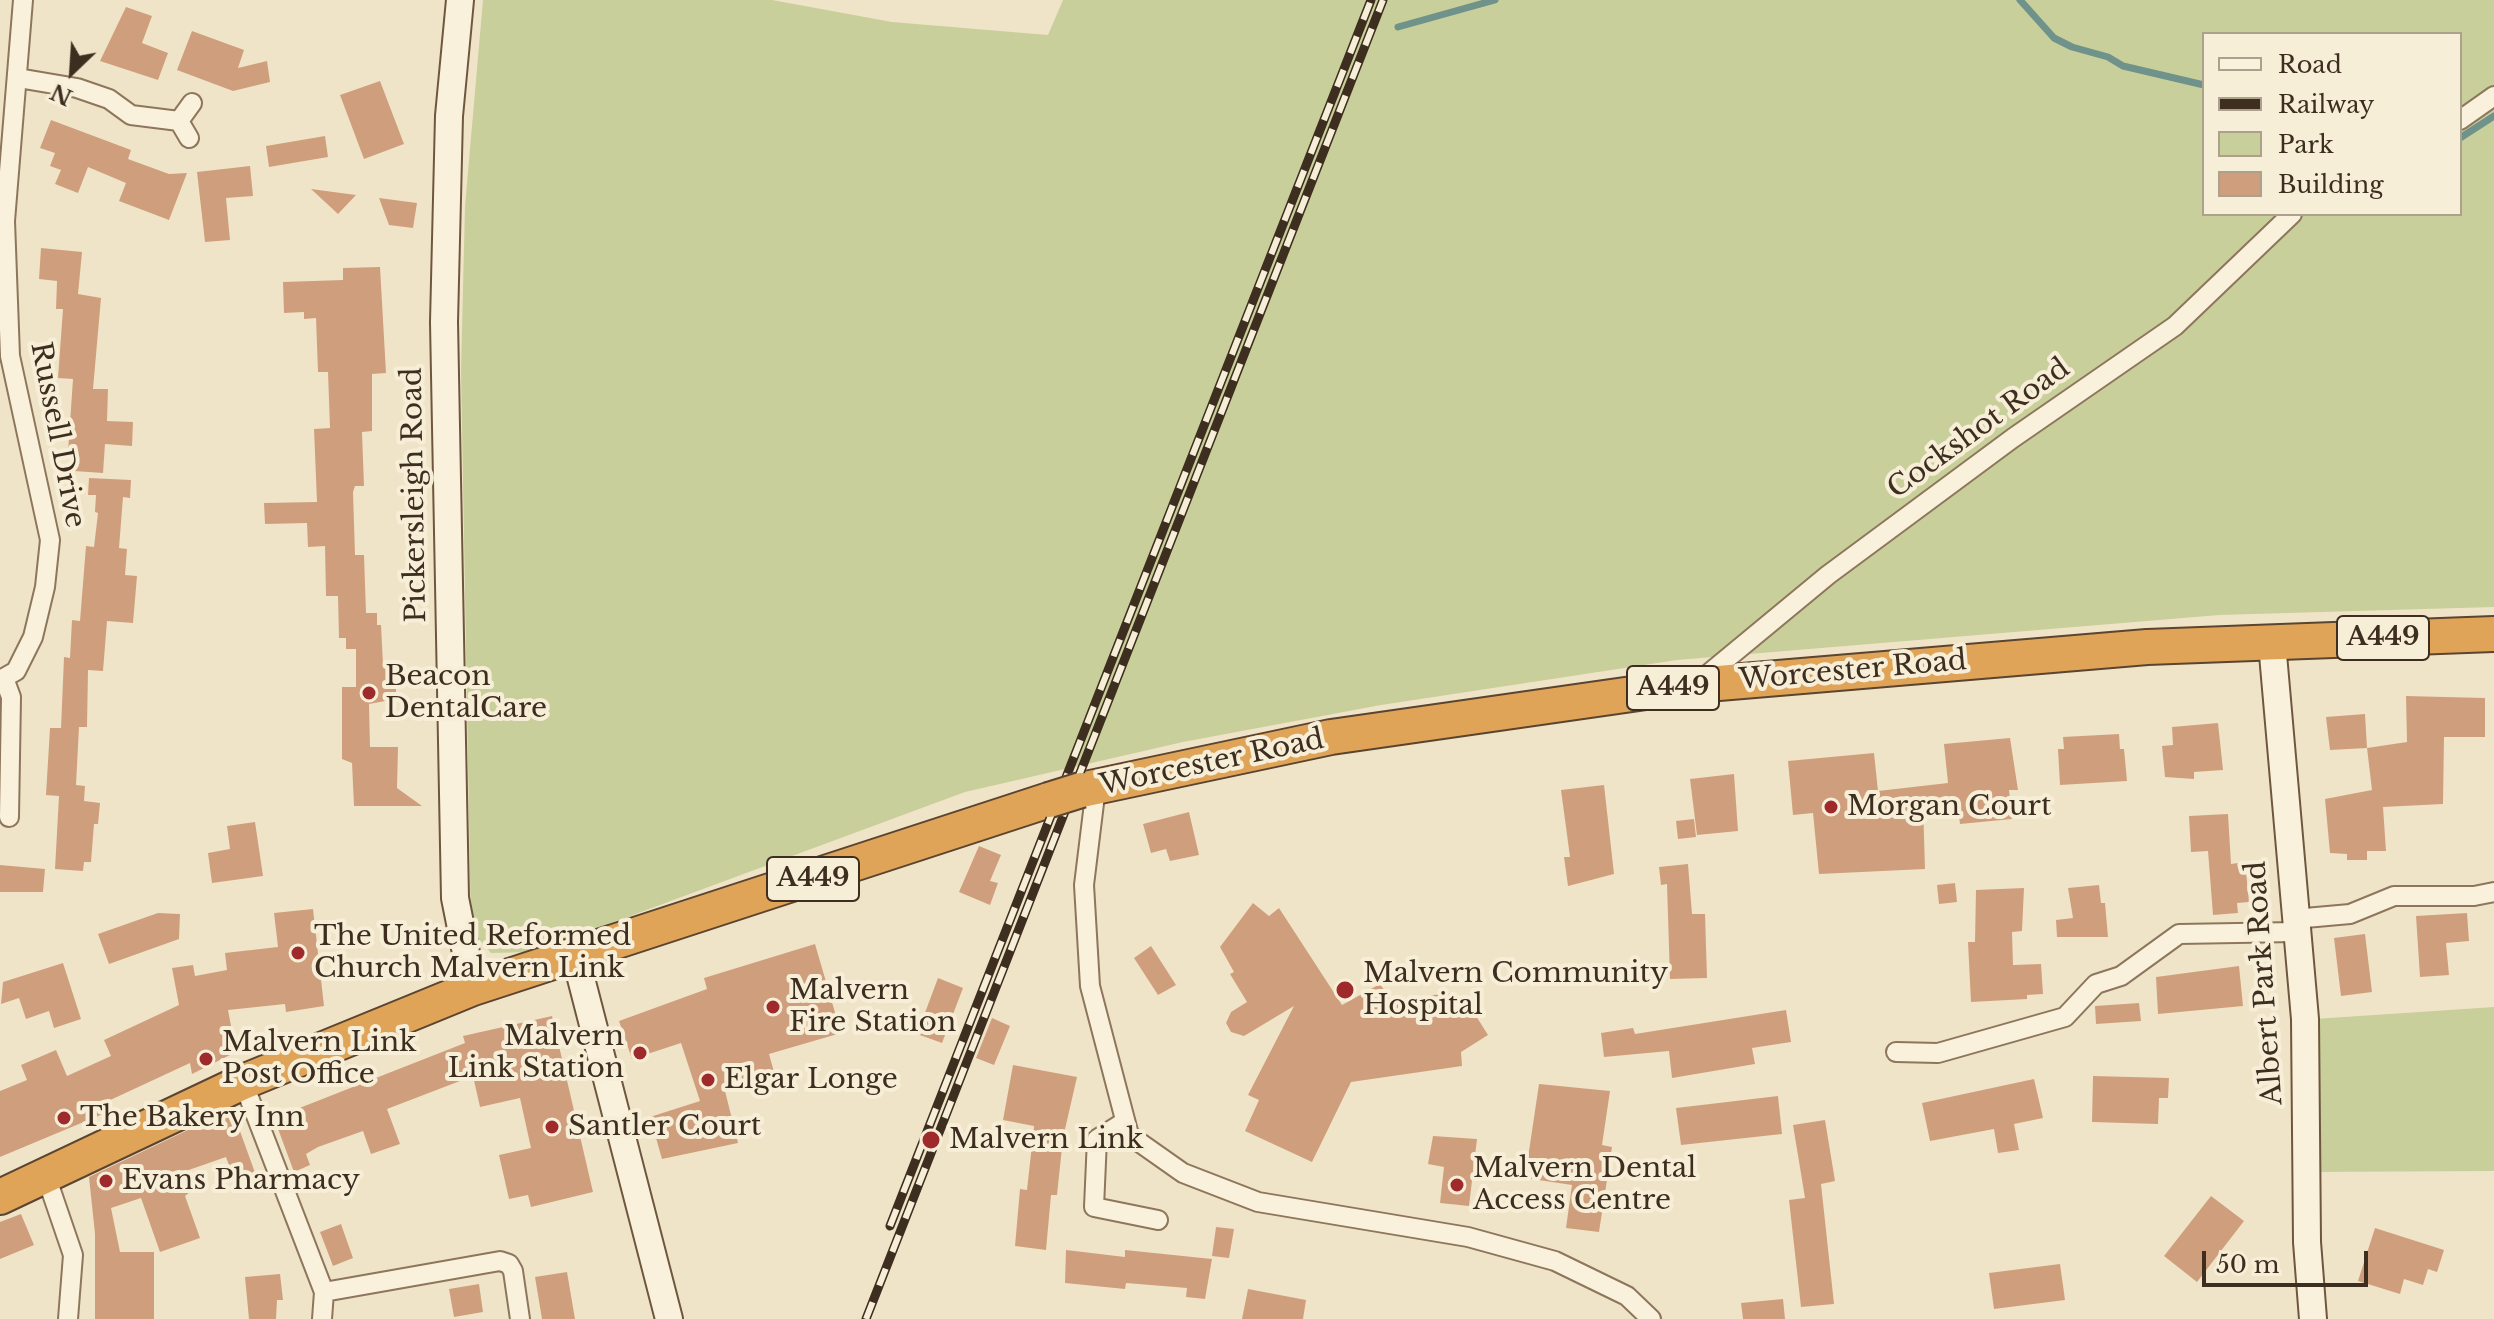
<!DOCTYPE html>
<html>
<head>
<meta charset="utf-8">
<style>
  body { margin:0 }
  #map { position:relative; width:2494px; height:1319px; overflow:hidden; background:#f0e4c8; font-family:"Libre Baskerville",serif }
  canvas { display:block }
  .legend { position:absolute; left:2202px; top:32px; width:260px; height:184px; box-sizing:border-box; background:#f7eed8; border:2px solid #ada18e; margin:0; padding:10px 14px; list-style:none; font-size:24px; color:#3d2e20 }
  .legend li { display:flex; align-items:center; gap:16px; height:40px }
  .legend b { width:40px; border:2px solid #ada18e }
  .north { position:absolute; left:32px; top:32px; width:80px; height:80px; -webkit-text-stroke:6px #f7eed8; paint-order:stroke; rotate:205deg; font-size:22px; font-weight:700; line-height:32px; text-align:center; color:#3d2e20 }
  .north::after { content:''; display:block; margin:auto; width:28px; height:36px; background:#3d2e20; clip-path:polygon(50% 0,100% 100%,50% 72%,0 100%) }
  .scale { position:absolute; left:2202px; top:1251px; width:166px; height:36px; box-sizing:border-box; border:4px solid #3d2e20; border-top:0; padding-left:10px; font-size:24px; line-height:28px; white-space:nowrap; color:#3d2e20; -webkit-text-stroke:6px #f7eed8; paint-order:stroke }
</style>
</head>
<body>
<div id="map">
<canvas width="2494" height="1319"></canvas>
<ul class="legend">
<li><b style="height:10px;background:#faf1dc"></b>Road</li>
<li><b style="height:10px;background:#3d2e20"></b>Railway</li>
<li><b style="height:22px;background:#c9cf9b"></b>Park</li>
<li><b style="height:22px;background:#cf9f7d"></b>Building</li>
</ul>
<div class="north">N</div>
<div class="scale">50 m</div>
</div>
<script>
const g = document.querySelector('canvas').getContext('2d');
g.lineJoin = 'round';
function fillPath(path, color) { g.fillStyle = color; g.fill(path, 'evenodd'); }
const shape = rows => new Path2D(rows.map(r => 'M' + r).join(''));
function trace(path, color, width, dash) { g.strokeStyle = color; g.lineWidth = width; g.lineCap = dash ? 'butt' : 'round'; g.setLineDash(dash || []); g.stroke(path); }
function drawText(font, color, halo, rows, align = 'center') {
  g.font = font + ' "Libre Baskerville",serif'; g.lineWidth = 8; g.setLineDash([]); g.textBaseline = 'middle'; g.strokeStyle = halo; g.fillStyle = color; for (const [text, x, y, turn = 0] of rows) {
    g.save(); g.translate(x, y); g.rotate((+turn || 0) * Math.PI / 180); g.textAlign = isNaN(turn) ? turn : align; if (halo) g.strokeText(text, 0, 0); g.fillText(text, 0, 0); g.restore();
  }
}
fillPath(shape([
  [483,0,772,0,892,22,1048,35,1063,0,2494,0,2494,607,2219,615,1677,660,1381,705,1183,742,965,792,533,952,491,953,471,930,461,370,465,206],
  [2204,34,2460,34,2460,214,2204,214],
  [2494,1007,2494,1171,2313,1172,2314,1019]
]), '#c9cf9b');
trace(shape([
  [2020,0,2054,38,2072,47,2108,57,2123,66,2204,85],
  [1398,27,1495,0],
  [2460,138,2494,116]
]), '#6f938a', 7);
fillPath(shape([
  [126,7,152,16,142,43,168,53,158,80,100,61],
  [192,31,244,50,238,68,267,61,270,82,233,91,177,70],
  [380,81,404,144,364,159,340,95],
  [51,120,131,150,128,159,169,174,187,173,169,220,119,201,126,183,88,167,78,193,55,184,61,170,50,166,55,153,40,148],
  [325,136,328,157,269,167,266,146],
  [250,166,253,196,226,198,230,240,205,242,197,172],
  [311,189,356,195,338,214],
  [379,198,417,203,413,228,389,225],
  [41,248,82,252,78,294,101,298,93,389,108,389,107,421,133,422,132,446,105,444,103,473,74,471,76,453,68,452,73,379,58,378,63,309,56,309,57,281,39,279],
  [380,267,386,373,372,374,372,431,362,432,364,486,355,486,353,492,355,555,364,555,366,613,377,613,377,625,381,625,383,665,396,665,396,699,369,704,370,747,398,747,397,788,422,806,354,806,352,763,342,759,342,687,356,687,356,649,346,649,346,638,339,638,338,596,326,596,325,546,308,547,307,523,265,524,264,503,317,502,314,429,330,428,328,372,318,372,316,318,304,319,304,312,284,313,283,282,343,280,343,268],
  [89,478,131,480,130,498,123,497,119,548,127,549,125,575,137,576,133,623,107,621,103,671,88,670,87,727,79,727,76,785,85,786,84,801,100,803,98,824,94,824,91,862,84,862,83,871,55,869,59,796,46,795,50,728,61,728,64,657,70,658,72,620,80,621,86,546,94,547,98,513,95,512,96,495,88,495],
  [2406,696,2485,698,2485,737,2444,737,2443,804,2383,807,2386,851,2367,851,2367,860,2347,860,2347,854,2330,853,2325,799,2372,790,2367,748,2407,742],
  [2365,714,2367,748,2330,750,2326,717],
  [2218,723,2223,770,2194,772,2194,779,2165,777,2162,746,2173,745,2172,727],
  [2119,734,2120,749,2124,749,2127,781,2060,785,2058,749,2064,749,2063,737],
  [2010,738,2018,790,2009,790,2012,819,1960,824,1957,801,1923,804,1925,869,1819,874,1813,813,1793,815,1788,761,1874,753,1878,791,1948,783,1944,744],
  [1734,774,1738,831,1697,835,1690,779],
  [1604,785,1614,874,1568,886,1564,857,1570,857,1561,790],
  [1189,812,1199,855,1170,861,1166,849,1151,853,1143,824],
  [2228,814,2231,864,2245,862,2249,902,2237,903,2238,913,2213,915,2208,851,2191,852,2189,816],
  [1694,819,1696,837,1678,839,1676,821],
  [255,822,263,876,212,883,208,853,230,849,227,826],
  [979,846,1001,855,990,881,998,883,990,905,959,892],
  [1688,864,1692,914,1705,914,1707,978,1670,979,1667,884,1661,885,1659,867],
  [0,865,45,869,43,892,0,892],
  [1955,883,1957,902,1939,904,1937,885],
  [2099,885,2101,903,2105,903,2108,937,2057,937,2056,920,2073,918,2068,888],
  [2024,888,2022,931,2012,932,2013,965,2041,964,2043,994,2027,995,2027,999,1971,1002,1968,942,1975,942,1976,890],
  [1253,903,1269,916,1279,908,1342,1005,1380,984,1391,1000,1451,993,1454,1008,1471,1008,1488,1035,1461,1052,1462,1066,1351,1082,1312,1162,1245,1131,1259,1100,1248,1095,1294,1006,1244,1036,1231,1032,1226,1023,1231,1012,1247,1002,1230,974,1234,972,1220,947],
  [313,909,324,1006,286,1012,285,1004,228,1010,236,1052,192,1074,190,1063,106,1102,110,1111,0,1157,0,1091,27,1080,21,1065,56,1050,67,1076,111,1056,104,1040,179,1005,172,968,193,965,195,976,227,970,225,953,278,947,274,913],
  [158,913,180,914,179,939,109,964,98,934],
  [2467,913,2469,941,2446,943,2449,975,2420,977,2416,916],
  [2365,934,2372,992,2341,996,2334,938],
  [815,944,841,1033,769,1054,774,1072,725,1091,738,1143,662,1159,650,1117,700,1101,681,1043,632,1059,619,1021,707,989,704,978],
  [1151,946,1176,985,1158,995,1134,958],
  [63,963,81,1019,54,1028,49,1011,26,1019,19,998,1,1004,3,982],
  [2239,966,2243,1006,2158,1014,2156,977],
  [938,978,963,988,942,1043,917,1034],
  [2139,1003,2141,1021,2096,1024,2095,1006],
  [1786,1010,1791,1042,1752,1048,1755,1064,1672,1078,1669,1051,1604,1057,1601,1033,1633,1028,1635,1034],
  [552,1016,593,1192,531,1207,528,1195,509,1199,499,1155,531,1148,520,1098,480,1107,473,1076,387,1109,400,1144,371,1154,363,1131,318,1147,306,1154,310,1165,294,1172,274,1118,465,1043,463,1036],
  [992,1018,1010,1026,994,1065,976,1058],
  [1013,1065,1077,1077,1063,1138,1057,1195,1051,1195,1046,1250,1015,1246,1020,1189,1027,1190,1034,1126,1003,1120],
  [2093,1076,2169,1078,2168,1098,2159,1098,2158,1124,2092,1122],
  [2034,1079,2043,1118,2014,1124,2019,1150,1998,1153,1994,1129,1930,1141,1922,1103],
  [1539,1084,1610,1091,1602,1145,1612,1147,1599,1232,1566,1228,1572,1185,1525,1178],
  [1778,1096,1782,1134,1681,1145,1676,1108],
  [232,1109,258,1181,237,1188,226,1157,183,1172,190,1192,185,1196,200,1238,160,1252,141,1198,111,1208,120,1252,154,1252,154,1319,95,1319,95,1234,89,1177],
  [1825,1120,1835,1181,1821,1184,1834,1304,1801,1307,1789,1200,1805,1198,1793,1125],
  [1433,1136,1477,1139,1469,1206,1440,1203,1444,1167,1428,1164],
  [2211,1196,2244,1221,2197,1282,2164,1256],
  [21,1214,34,1245,0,1259,0,1222],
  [341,1224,353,1258,333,1266,320,1232],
  [1216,1227,1234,1229,1229,1258,1212,1256],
  [2375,1228,2444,1250,2437,1272,2428,1269,2423,1285,2404,1279,2400,1294,2358,1281],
  [1066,1250,1125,1257,1125,1250,1212,1259,1205,1299,1186,1297,1187,1288,1126,1283,1125,1289,1065,1283],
  [2060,1264,2065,1300,1994,1309,1989,1273],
  [567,1272,575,1319,542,1319,535,1277],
  [280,1274,283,1300,277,1300,276,1319,249,1319,245,1277],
  [479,1284,483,1312,454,1317,449,1289],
  [1248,1289,1306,1300,1303,1319,1242,1319],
  [1783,1299,1785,1319,1743,1319,1741,1303]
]), '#cf9f7d');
const street = shape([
  [18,78,77,88,109,99,131,115,179,121,189,138],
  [2460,120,2494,96],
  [179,121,192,103],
  [4,678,11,697,9,817],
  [0,680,16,671,33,637,45,587,50,540,10,356,5,221,23,0],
  [1701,680,1828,575,2013,438,2175,326,2292,214],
  [1096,787,1084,885,1090,986,1129,1135,1183,1173,1258,1202,1468,1237,1555,1261,1627,1296,1651,1319],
  [2294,919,2350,914,2394,896,2474,896,2494,892],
  [1896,1052,1938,1053,2065,1017,2096,984,2121,976,2179,934,2295,932],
  [243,1082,324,1292,322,1319],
  [1124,1122,1097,1139,1094,1207,1158,1220],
  [46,1176,73,1255,68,1319],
  [324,1292,500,1261,509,1264,513,1271,520,1319]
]);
const secondary = shape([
  [460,0,449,116,444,322,455,898,473,988],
  [2272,643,2305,1019,2307,1242,2313,1319],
  [575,955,669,1319]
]);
const highway = shape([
  [1081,790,1331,737,1695,685,2147,647,2494,634],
  [0,1197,243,1082,473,988,1049,800]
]);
trace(street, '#8d765c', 22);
trace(secondary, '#6f573f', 30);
trace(highway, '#5b4430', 38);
trace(street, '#faf1dc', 18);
trace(secondary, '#faf1dc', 26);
trace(highway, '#e0a458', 34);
const rail = shape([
  [890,1226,1371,0],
  [866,1319,1383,0]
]);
trace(rail, '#3d2e20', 9);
trace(rail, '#f7eed8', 6, [18]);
const highwayBridge = shape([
  [1049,800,1081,790]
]);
trace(highwayBridge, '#5b4430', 38, []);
trace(highwayBridge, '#e0a458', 34);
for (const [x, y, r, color] of [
  [369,693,8,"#9e2a2b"],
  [1831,807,8,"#9e2a2b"],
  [298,953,8,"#9e2a2b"],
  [1345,990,10,"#9e2a2b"],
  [773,1007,8,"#9e2a2b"],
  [640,1053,8,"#9e2a2b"],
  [206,1059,8,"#9e2a2b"],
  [708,1080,8,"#9e2a2b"],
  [64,1118,8,"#9e2a2b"],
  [552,1127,8,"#9e2a2b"],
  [931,1140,10,"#9e2a2b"],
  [106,1181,8,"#9e2a2b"],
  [1457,1185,8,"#9e2a2b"]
]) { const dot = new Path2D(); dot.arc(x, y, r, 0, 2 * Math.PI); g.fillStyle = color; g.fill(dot); trace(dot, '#f7eed8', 3); }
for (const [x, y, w] of [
  [2383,638,92],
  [1673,688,92],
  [813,879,92]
]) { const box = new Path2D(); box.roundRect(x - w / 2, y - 22, w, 44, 6); g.fillStyle = '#f7eed8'; g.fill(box); trace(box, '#3d2e20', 2); }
drawText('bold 26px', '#3d2e20', null, [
  ["A449",2383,638],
  ["A449",1673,688],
  ["A449",813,879]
]);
drawText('28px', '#3d2e20', '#f7eed8', [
  ["Cockshot Road",1979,429,-36],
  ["Russell Drive",57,435,79],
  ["Pickersleigh Road",415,495,-91],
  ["Worcester Road",1853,671,-5],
  ["Worcester Road",1212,763,-12],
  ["Albert Park Road",2265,983,-94]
]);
drawText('28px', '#3d2e20', '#f7eed8', [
  ["Beacon",385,677],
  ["DentalCare",385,709],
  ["Morgan Court",1847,807],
  ["The United Reformed",314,937],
  ["Church Malvern Link",314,969],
  ["Malvern Community",1363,974],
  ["Hospital",1363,1006],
  ["Malvern",789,991],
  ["Fire Station",789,1023],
  ["Malvern",624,1037,"right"],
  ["Link Station",624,1069,"right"],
  ["Malvern Link",222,1043],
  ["Post Office",222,1075],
  ["Elgar Longe",724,1080],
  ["The Bakery Inn",80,1118],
  ["Santler Court",568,1127],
  ["Malvern Link",949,1140],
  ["Malvern Dental",1473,1169],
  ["Access Centre",1473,1201],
  ["Evans Pharmacy",122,1181]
], 'left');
</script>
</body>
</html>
